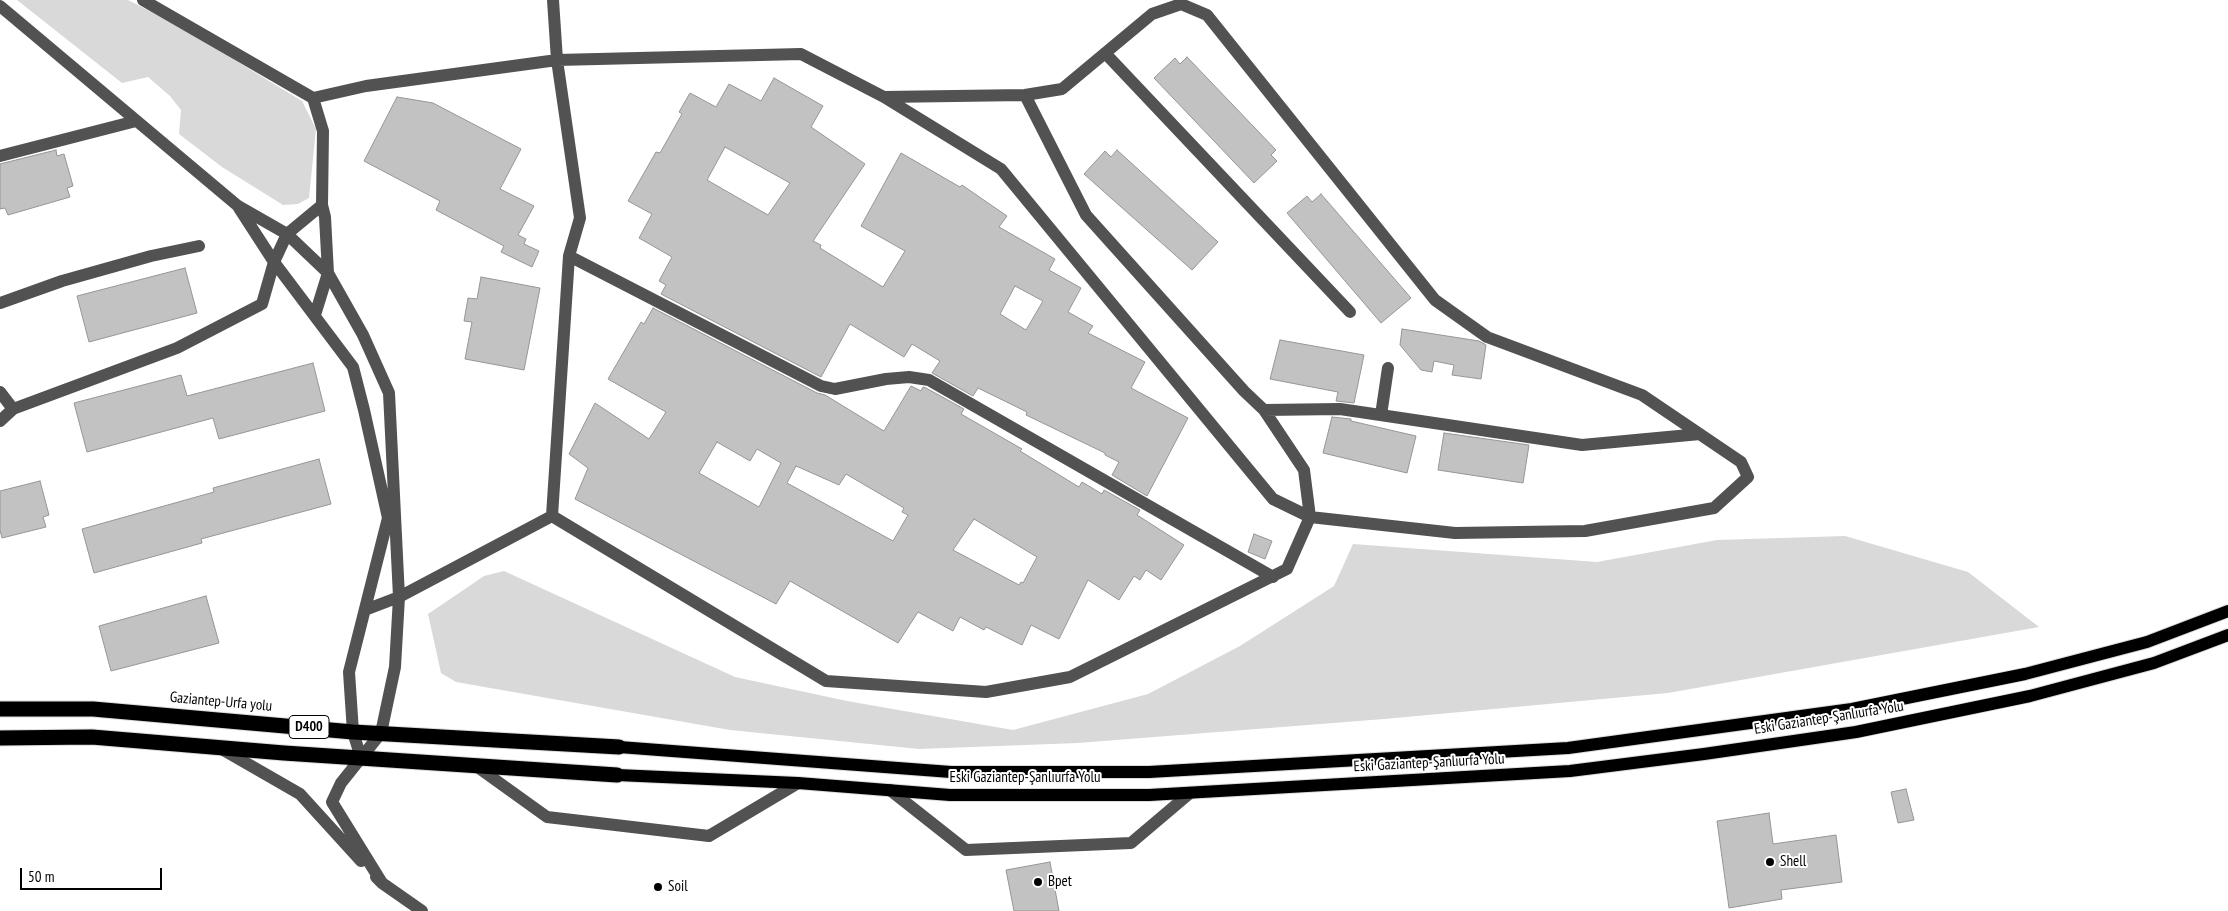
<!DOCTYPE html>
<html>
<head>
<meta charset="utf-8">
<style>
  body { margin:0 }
  #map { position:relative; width:2228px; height:911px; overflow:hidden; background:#fff; font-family:"PT Sans Narrow",sans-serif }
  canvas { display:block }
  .scale { position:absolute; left:20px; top:868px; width:142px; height:22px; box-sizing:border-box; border:2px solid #000; border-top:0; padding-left:6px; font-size:15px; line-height:18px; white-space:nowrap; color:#000; -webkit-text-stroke:4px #fff; paint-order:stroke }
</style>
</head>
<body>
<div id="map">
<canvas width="2228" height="911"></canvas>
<div class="scale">50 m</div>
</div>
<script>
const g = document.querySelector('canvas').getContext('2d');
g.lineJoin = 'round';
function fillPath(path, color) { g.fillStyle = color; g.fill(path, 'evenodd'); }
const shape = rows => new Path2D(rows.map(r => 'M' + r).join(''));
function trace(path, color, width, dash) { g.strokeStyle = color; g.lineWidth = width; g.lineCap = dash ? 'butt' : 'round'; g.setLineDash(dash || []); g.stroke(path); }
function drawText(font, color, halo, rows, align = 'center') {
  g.font = font + ' "PT Sans Narrow",sans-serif'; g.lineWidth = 4; g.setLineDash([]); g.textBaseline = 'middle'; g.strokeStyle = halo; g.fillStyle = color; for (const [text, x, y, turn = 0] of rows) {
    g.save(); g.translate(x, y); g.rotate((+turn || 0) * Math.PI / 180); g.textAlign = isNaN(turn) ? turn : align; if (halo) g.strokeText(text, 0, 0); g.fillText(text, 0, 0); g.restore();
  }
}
fillPath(shape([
  [17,0,128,0,177,25,302,101,316,129,309,198,298,204,283,205,222,167,179,134,181,110,170,96,148,77,122,83],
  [1845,536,1968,572,2039,627,1668,693,1384,719,1078,743,919,749,730,730,456,682,441,673,428,614,484,576,504,571,735,677,847,701,1013,730,1148,694,1240,646,1334,586,1353,544,1597,562,1717,540]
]), '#d9d9d9');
const building = shape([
  [1187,57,1276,150,1271,155,1277,161,1254,183,1154,78,1175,58,1180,64,1187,57],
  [774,78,823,106,811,127,865,164,813,241,821,245,820,248,883,287,905,251,861,226,901,153,960,187,962,185,1007,216,999,227,1055,259,1049,270,1081,288,1068,312,1093,326,1088,333,1145,362,1131,388,1188,418,1147,496,1112,475,1119,462,1105,455,1105,453,1026,415,1027,412,978,388,973,396,932,373,940,361,912,344,904,357,850,324,821,377,661,294,666,285,659,281,672,257,639,238,652,214,628,201,656,152,660,153,682,114,679,112,690,93,716,107,729,84,761,101,774,78],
  [725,147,790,183,768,215,707,180,725,147],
  [1015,286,1043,301,1026,330,1000,314,1015,286],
  [397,97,433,103,521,149,500,189,534,206,518,235,526,239,524,244,539,251,532,267,501,252,504,246,436,210,440,201,364,161,397,97],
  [56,150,57,156,64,154,73,186,67,188,70,197,8,215,5,208,0,209,0,164,56,150],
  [1117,150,1218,242,1192,270,1084,174,1105,151,1111,157,1117,150],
  [1321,194,1411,298,1381,323,1287,213,1307,196,1312,202,1321,194],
  [185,268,197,313,89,342,77,296,185,268],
  [481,277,540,288,524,370,465,359,472,322,464,321,468,298,477,299,481,277],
  [653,308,817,393,825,395,884,431,911,386,921,391,923,387,926,388,964,409,961,414,1022,449,1020,451,1079,487,1082,482,1102,494,1104,490,1140,510,1137,515,1184,545,1161,580,1146,570,1140,580,1134,576,1119,600,1088,580,1059,639,1031,625,1022,645,986,627,984,630,960,617,953,631,918,612,898,643,790,581,776,604,575,499,588,468,569,454,595,403,649,439,666,412,608,379,641,322,644,324,653,308],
  [717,442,750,461,757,449,781,463,759,507,699,473,717,442],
  [796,466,839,485,846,474,904,508,902,512,908,515,893,541,787,483,796,466],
  [974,519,1037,557,1023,583,1021,582,1019,585,953,550,974,519],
  [1402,329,1479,341,1486,345,1481,379,1452,375,1454,365,1434,361,1432,372,1421,370,1400,345,1402,329],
  [1280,340,1364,355,1354,403,1336,401,1338,392,1270,379,1280,340],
  [313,363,325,411,219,439,213,418,87,452,74,403,181,375,187,396,313,363],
  [1332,417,1351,419,1351,421,1416,436,1407,473,1323,453,1332,417],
  [1444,433,1529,445,1523,483,1438,470,1444,433],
  [319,459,331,504,201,539,202,543,94,573,82,529,214,492,213,488,319,459],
  [40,481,49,515,43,517,46,527,2,538,0,530,0,491,40,481],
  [1254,534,1272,541,1265,559,1248,552,1254,534],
  [206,596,219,643,111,671,99,626,206,596],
  [1906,789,1914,820,1898,823,1891,792,1906,789],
  [1769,813,1773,844,1836,835,1842,882,1781,890,1782,899,1729,908,1717,821,1769,813],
  [1050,862,1059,911,1014,911,1006,870,1050,862]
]);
fillPath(building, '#c2c2c2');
trace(building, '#969696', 1);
const major = shape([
  [619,747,951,772,1149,772,1568,748,1852,709,2025,674,2147,642,2228,611],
  [617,775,798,783,950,795,1149,795,1570,771,1704,754,1856,732,2030,696,2154,663,2228,635]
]);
const highway = shape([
  [0,709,93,709,353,732,619,747],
  [0,738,92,737,284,753,617,775]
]);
trace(major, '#dbdbdb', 14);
trace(highway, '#dbdbdb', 17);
trace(shape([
  [143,0,313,98],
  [0,6,238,206,287,234,328,273,363,335,389,393,399,597,395,667,381,733,341,783,332,802,382,883],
  [1105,53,1350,312],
  [0,156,136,121],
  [239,208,274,262,353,367,364,410,388,518,349,672,353,732,361,758],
  [569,256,821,386,835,389,886,379,909,377,929,380,1273,577],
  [0,303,62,281,151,256,199,246],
  [315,315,328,273,325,217,322,205,323,131,313,98,366,86,557,60,801,54,884,97,1001,169,1273,499,1310,517,1455,533,1585,531,1714,508,1748,477,1741,462,1642,395,1487,337,1435,300,1207,15,1181,4,1152,14,1062,89,1025,95,884,97],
  [0,392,13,409],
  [1264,410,1340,409,1582,445,1700,434],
  [1381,415,1388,368],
  [0,421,13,409,177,348,262,304,274,262,287,234,322,205],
  [552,516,569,256,580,218,557,60,553,0],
  [365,610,399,597,552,516,826,681,986,692,1070,677,1287,569,1310,517,1304,470,1264,410,1244,391,1086,215,1025,95],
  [220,748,300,794,361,861],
  [476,766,547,817,709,836,798,783],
  [890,790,966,850,1131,843,1190,793],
  [376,877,382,883,422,911]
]), '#525252', 12);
trace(major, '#000', 12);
trace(highway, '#000', 15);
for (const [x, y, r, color] of [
  [1770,862,5,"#000"],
  [1038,882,5,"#000"],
  [658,887,5,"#000"]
]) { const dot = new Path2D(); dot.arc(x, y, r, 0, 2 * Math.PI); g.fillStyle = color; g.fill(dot); trace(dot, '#fff', 2); }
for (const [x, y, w] of [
  [309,727,40]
]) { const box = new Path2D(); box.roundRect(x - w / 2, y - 11.5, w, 23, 4); g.fillStyle = '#fff'; g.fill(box); trace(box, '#000', 1); }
drawText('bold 14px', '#000', null, [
  ["D400",309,727]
]);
drawText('15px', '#000', '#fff', [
  ["Gaziantep-Urfa yolu",221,702,5],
  ["Eski Gaziantep-Şanlıurfa Yolu",1829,718,-9],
  ["Eski Gaziantep-Şanlıurfa Yolu",1429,763,-3],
  ["Eski Gaziantep-Şanlıurfa Yolu",1025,778]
]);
drawText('15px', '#000', '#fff', [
  ["Shell",1780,862],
  ["Bpet",1048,882],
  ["Soil",668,887]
], 'left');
</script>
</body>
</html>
